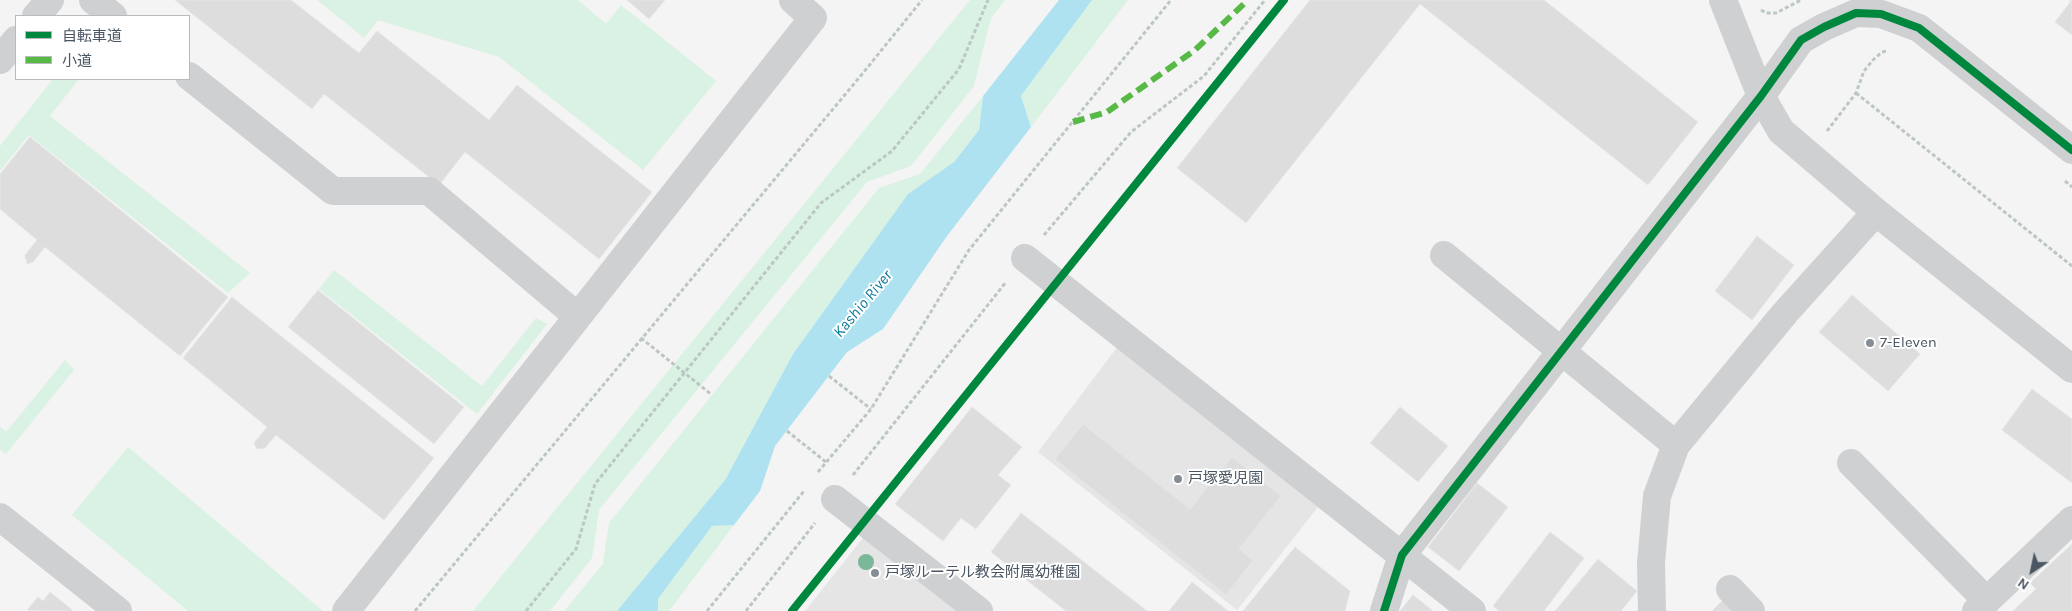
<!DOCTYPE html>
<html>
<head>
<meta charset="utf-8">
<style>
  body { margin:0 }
  #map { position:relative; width:2072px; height:611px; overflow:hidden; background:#f4f4f4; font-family:Karla,"Noto Sans JP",sans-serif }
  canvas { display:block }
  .legend { position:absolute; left:15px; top:15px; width:175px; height:65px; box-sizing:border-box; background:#fff; border:1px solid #b7bbc0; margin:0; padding:6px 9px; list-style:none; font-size:15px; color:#4a5661 }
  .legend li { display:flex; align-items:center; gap:10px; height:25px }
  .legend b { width:25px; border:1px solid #b7bbc0 }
  .north { position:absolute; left:2007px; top:546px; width:50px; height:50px; -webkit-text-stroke:4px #fff; paint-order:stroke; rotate:214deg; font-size:14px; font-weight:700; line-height:20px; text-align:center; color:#4a5661 }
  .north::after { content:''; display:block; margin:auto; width:18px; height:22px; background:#4a5661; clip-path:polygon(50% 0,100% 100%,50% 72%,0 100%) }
</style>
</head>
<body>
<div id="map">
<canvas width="2072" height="611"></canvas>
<ul class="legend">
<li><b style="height:6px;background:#00873e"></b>自転車道</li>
<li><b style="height:6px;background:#58b947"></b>小道</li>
</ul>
<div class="north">N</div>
</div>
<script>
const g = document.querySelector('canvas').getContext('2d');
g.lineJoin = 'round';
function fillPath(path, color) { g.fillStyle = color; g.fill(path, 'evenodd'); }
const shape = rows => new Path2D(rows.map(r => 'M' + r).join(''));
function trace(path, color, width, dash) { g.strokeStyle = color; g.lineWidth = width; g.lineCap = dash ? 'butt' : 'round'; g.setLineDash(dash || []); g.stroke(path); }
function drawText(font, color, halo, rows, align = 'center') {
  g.font = font + ' Karla,"Noto Sans JP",sans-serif'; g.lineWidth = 4; g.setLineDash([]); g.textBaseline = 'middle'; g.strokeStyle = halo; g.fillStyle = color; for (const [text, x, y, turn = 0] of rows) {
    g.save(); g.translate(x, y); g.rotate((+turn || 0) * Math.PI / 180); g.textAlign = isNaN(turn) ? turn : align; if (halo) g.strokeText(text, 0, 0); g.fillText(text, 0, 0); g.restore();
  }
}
fillPath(shape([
  [1118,346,1318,507,1237,610,1038,452],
  [866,534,964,611,805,611]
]), '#e6e5e6');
fillPath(shape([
  [317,0,578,0,606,24,621,5,716,81,643,170,499,57,378,20,364,38],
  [970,0,1005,0,991,18,974,86,911,166,867,182,599,510,592,558,550,611,473,611],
  [1092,0,1128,0,1031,127,1021,96],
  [53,79,79,79,50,116,250,273,228,293,29,135,0,171,0,146],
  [983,96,979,130,954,162,908,194,793,354,725,480,617,611,564,611,603,564,609,523,879,188,920,174],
  [334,270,482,386,536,318,547,324,477,414,319,289],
  [65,360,74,370,6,454,0,449,0,427,6,432],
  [128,447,323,611,188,611,72,515],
  [734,525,669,611,658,611,658,599,712,526]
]), '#d9f2e3');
fillPath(shape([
  [1059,0,1092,0,1021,96,1031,127,947,236,883,329,847,352,775,446,760,491,734,525,712,526,658,599,658,611,617,611,725,480,793,354,908,194,954,162,979,130,983,96]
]), '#aee2f0');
const building = shape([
  [175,0,291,0,359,53,377,31,489,120,517,85,652,192,599,259,465,152,439,185,324,94,312,109,175,0],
  [627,0,665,0,649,19,627,0],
  [1310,0,1544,0,1698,122,1648,185,1420,4,1246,223,1177,168,1310,0],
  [2069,0,2072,0,2072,35,2055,22,2071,1,2069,0],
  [30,137,228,297,180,356,45,247,33,262,27,264,25,255,37,240,0,209,0,174,30,137],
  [1757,236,1794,265,1752,320,1715,291,1757,236],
  [318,290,464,407,434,444,288,327,318,290],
  [1852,295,1920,354,1888,391,1819,332,1852,295],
  [232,297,434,458,384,520,276,435,265,448,257,449,254,443,267,427,183,358,232,297],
  [2032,389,2072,419,2072,483,2002,430,2032,389],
  [972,407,1022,447,998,475,1011,485,976,529,961,518,943,541,895,504,972,407],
  [1400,407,1448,446,1418,482,1370,443,1400,407],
  [1083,424,1190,509,1232,457,1281,496,1239,549,1253,560,1226,595,1055,459,1083,424],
  [1477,483,1508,507,1459,571,1428,547,1477,483],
  [1021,513,1147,611,1066,611,991,552,1021,513],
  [1550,532,1584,558,1544,611,1499,611,1493,606,1550,532],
  [2072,544,2072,611,2013,611,2036,589,2030,583,2072,544],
  [1295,547,1350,591,1345,611,1243,611,1295,547],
  [1598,559,1637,591,1621,611,1555,611,1598,559],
  [1192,582,1228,611,1169,611,1192,582],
  [50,592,70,608,73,611,27,610,38,597,43,601,50,592],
  [1413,595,1433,611,1400,611,1413,595],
  [1725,598,1737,611,1712,611,1725,598]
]);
fillPath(building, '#ddddde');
trace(building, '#e5e6e7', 1);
trace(shape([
  [1761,10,1766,13,1776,13,1801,0],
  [1856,93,2072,266],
  [1827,131,1856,93,1864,71,1873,60,1882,52,1888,51],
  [2065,181,2072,187],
  [1044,235,1131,132,1204,76,1265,0],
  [641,338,712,395],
  [829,376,871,409],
  [787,431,826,462],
  [818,472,871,409,969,250,1171,0],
  [853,475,1006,282],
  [415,611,863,73,922,0],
  [526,611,576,549,595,484,821,203,892,151,959,69,988,0],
  [707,611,804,491],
  [746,611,815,523]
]), '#bcc7c4', 3, [4, 2.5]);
trace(shape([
  [93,0,113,16],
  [1723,0,1761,96,1781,131,1876,212,2072,369],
  [36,16,50,0],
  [0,60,16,40],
  [189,76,333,191,429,191,577,316],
  [1444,255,1676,445],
  [1025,258,1472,611],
  [1851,463,1987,601],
  [835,499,979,611],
  [0,517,118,611],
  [1730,589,1751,611],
  [346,611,813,18,793,0],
  [1384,611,1402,555,1761,96,1801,40,1824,27,1856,13,1881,14,1919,28,2072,150],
  [1652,611,1651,563,1657,496,1676,445,1785,313,1876,212],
  [1976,611,2072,520]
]), '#ced0d2', 28);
trace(shape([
  [1073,122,1107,112,1195,50,1248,0]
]), '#58b947', 6, [12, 6]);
trace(shape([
  [792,611,1284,0],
  [1384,611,1402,555,1761,96,1801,40,1824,27,1856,13,1881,14,1919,28,2072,150]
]), '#00873e', 8);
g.fillStyle = '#7ab899';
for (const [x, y] of [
  [866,562]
]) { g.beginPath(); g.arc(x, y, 8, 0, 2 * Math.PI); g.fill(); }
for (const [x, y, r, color] of [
  [1870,343,5,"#868d94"],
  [1178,479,5,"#868d94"],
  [875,573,5,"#868d94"]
]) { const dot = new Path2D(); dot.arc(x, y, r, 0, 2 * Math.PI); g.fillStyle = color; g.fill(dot); trace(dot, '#fff', 2); }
drawText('15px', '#4a5661', '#fff', [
  ["7-Eleven",1880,343],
  ["戸塚愛児園",1188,479],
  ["戸塚ルーテル教会附属幼稚園",885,573]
], 'left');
drawText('italic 16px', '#0c7c9b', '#fff', [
  ["Kashio River",863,304,-50]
]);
</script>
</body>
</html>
